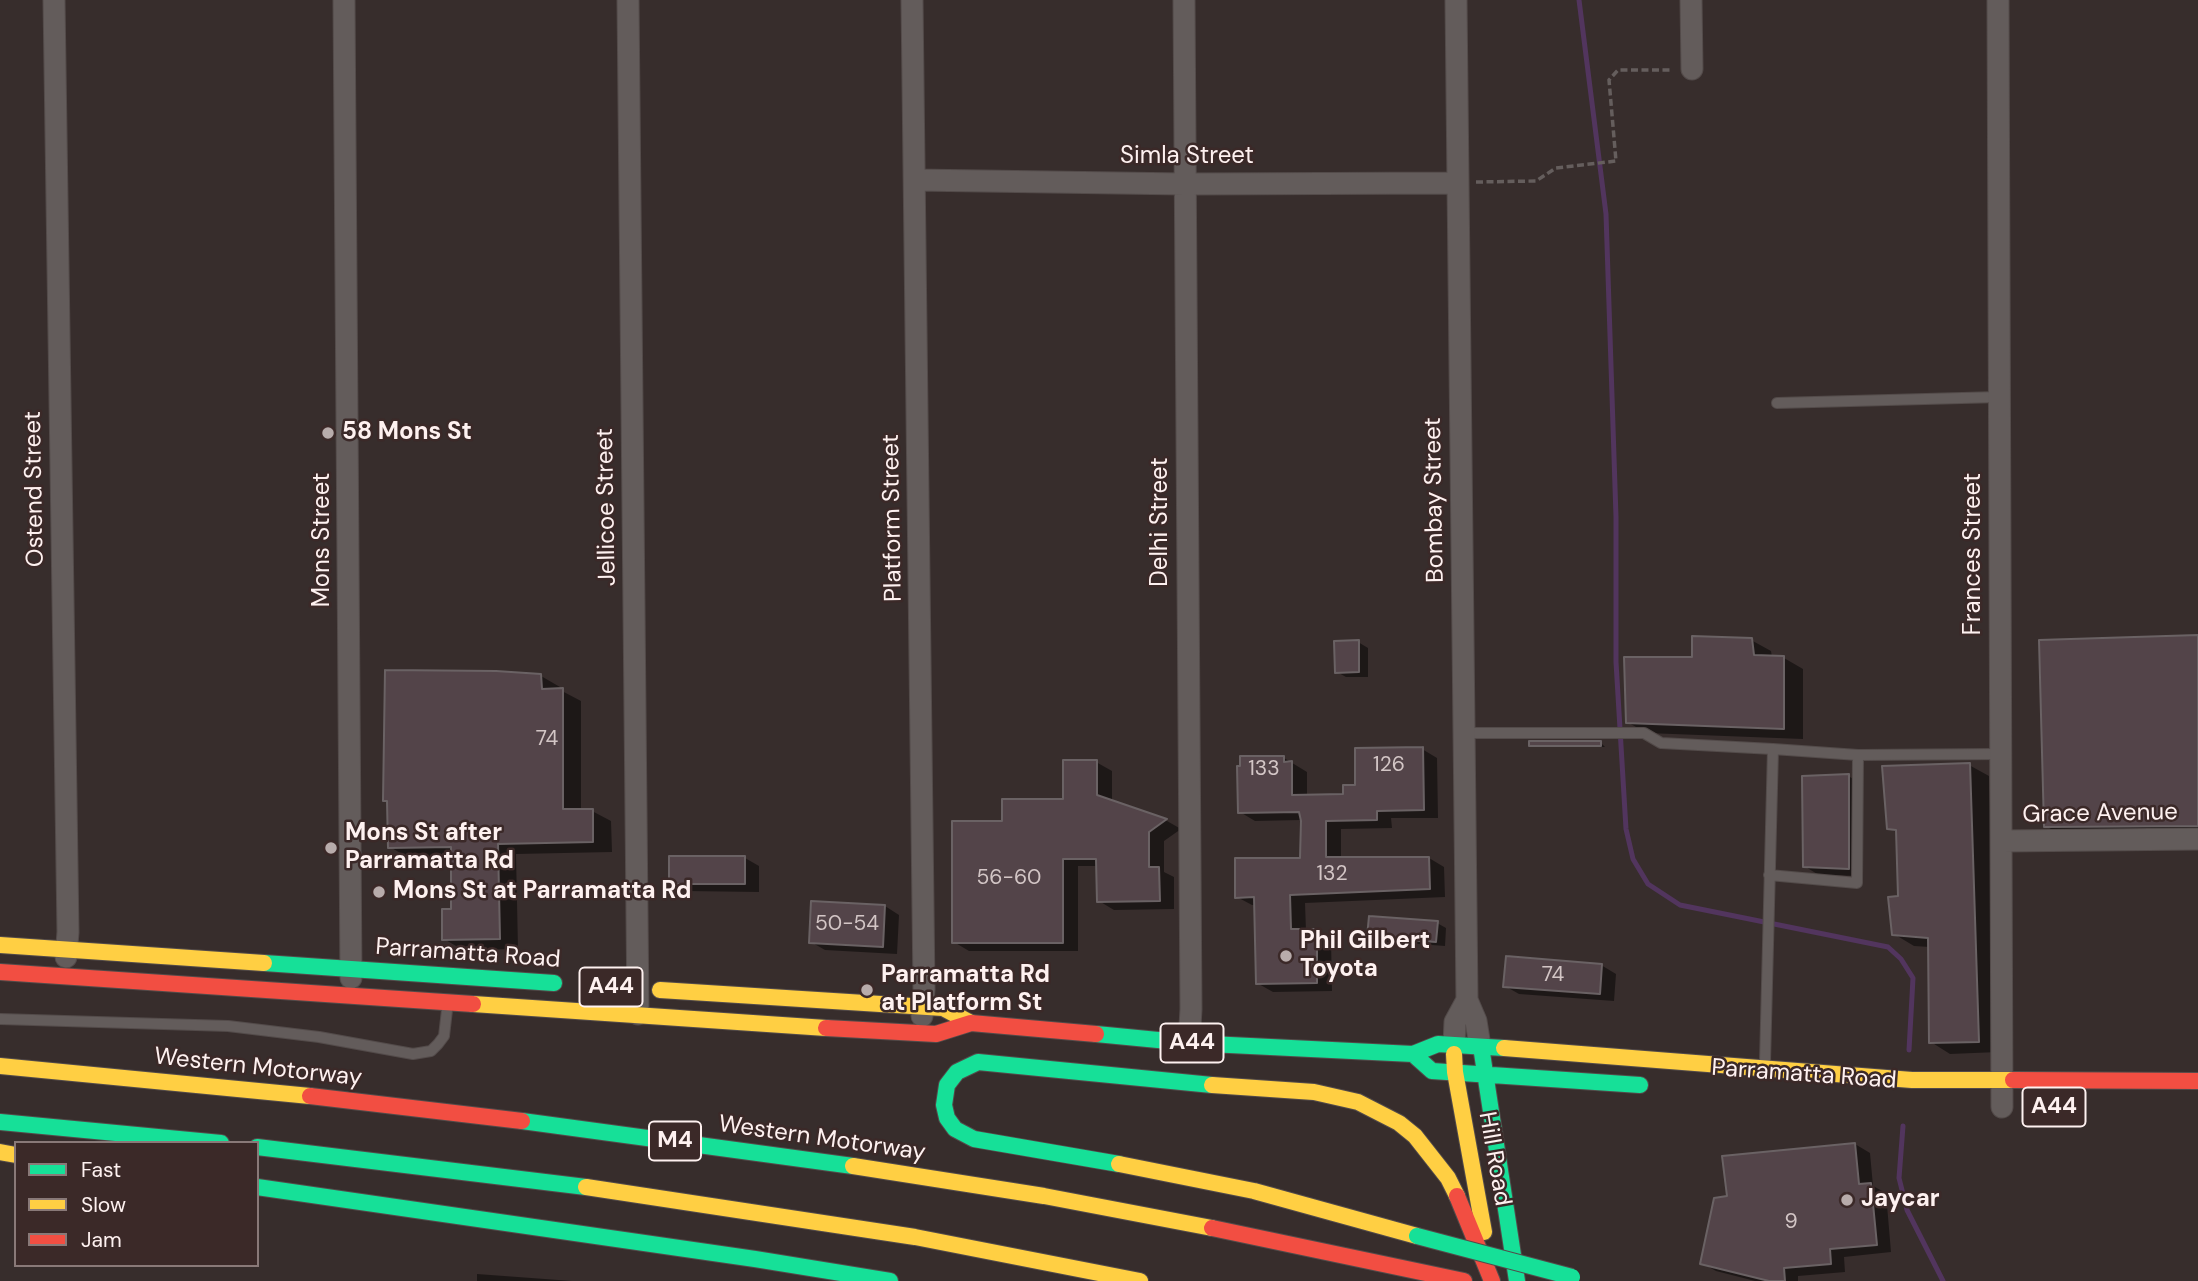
<!DOCTYPE html>
<html>
<head>
<meta charset="utf-8">
<style>
  body { margin:0 }
  #map { position:relative; width:2198px; height:1281px; overflow:hidden; background:#372d2c; font-family:"DM Sans",sans-serif }
  canvas { display:block }
  .legend { position:absolute; left:14px; top:1141px; width:245px; height:126px; box-sizing:border-box; background:#3b2928; border:2px solid #897978; margin:0; padding:9px 12px; list-style:none; font-size:21px; color:#fef1f0 }
  .legend li { display:flex; align-items:center; gap:14px; height:35px }
  .legend b { width:35px; border:2px solid #897978 }
</style>
</head>
<body>
<div id="map">
<canvas width="2198" height="1281"></canvas>
<ul class="legend">
<li><b style="height:9px;background:#16e098"></b>Fast</li>
<li><b style="height:9px;background:#ffcf43"></b>Slow</li>
<li><b style="height:9px;background:#f24e42"></b>Jam</li>
</ul>
</div>
<script>
const g = document.querySelector('canvas').getContext('2d');
g.lineJoin = 'round';
function fillPath(path, color) { g.fillStyle = color; g.fill(path, 'evenodd'); }
const shape = rows => new Path2D(rows.map(r => 'M' + r).join(''));
function trace(path, color, width, dash) { g.strokeStyle = color; g.lineWidth = width; g.lineCap = dash ? 'butt' : 'round'; g.setLineDash(dash || []); g.stroke(path); }
function drawText(font, color, halo, rows, align = 'center') {
  g.font = font + ' "DM Sans",sans-serif'; g.lineWidth = 5; g.setLineDash([]); g.textBaseline = 'middle'; g.strokeStyle = halo; g.fillStyle = color; for (const [text, x, y, turn = 0] of rows) {
    g.save(); g.translate(x, y); g.rotate((+turn || 0) * Math.PI / 180); g.textAlign = isNaN(turn) ? turn : align; if (halo) g.strokeText(text, 0, 0); g.fillText(text, 0, 0); g.restore();
  }
}
fillPath(shape([
  [2198,636,2198,833,2061,835,2046,826],
  [1751,640,1771,651,1772,657,1784,658,1803,669,1803,739,1647,733,1627,722,1694,659],
  [1358,642,1368,648,1368,677,1346,677,1337,672],
  [541,676,560,687,560,690,581,701,581,811,592,811,611,821,612,852,516,854,518,949,463,950,444,939,453,910,452,857,409,858,390,847,389,803,385,800],
  [1601,743,1605,747,1535,747,1531,745],
  [1422,749,1437,758,1438,818,1391,818,1392,828,1341,829,1341,859,1429,858,1444,867,1445,897,1305,903,1306,931,1316,930,1331,939,1332,991,1273,992,1257,983,1256,905,1252,905,1237,897,1301,859,1301,820,1255,821,1240,812,1241,767,1284,758,1307,772,1307,796,1345,796,1357,786],
  [1096,762,1112,771,1112,802,1167,821,1181,829,1164,841,1164,872,1174,877,1174,909,1114,910,1099,901,1098,866,1078,866,1078,951,969,951,954,942,1004,823,1065,801],
  [1969,765,1989,776,1998,1052,1950,1054,1931,1042,1930,947,1914,946,1894,934,1900,898,1898,833,1889,828],
  [1848,776,1863,784,1863,876,1819,875,1804,866],
  [745,858,759,866,759,892,685,891,671,883],
  [885,906,899,915,897,954,825,950,811,942],
  [1437,923,1446,928,1445,946,1379,941,1369,936],
  [1601,965,1616,974,1614,1001,1519,994,1505,986],
  [1855,1144,1870,1153,1873,1186,1886,1193,1891,1252,1844,1257,1845,1272,1798,1276,1798,1281,1755,1281,1716,1271,1702,1263,1729,1198],
  [477,1274,572,1281,477,1281]
]), '#0007');
trace(shape([
  [1579,0,1606,214,1616,517,1616,662,1626,829,1633,859,1648,884,1680,905,1888,947,1901,959,1913,978,1909,1050],
  [1903,1126,1899,1178,1907,1210,1943,1281]
]), '#52355e', 5);
const building = shape([
  [2198,635,2198,826,2044,827,2039,640,2198,635],
  [1692,636,1752,638,1754,655,1784,656,1784,729,1626,723,1624,657,1692,657,1692,636],
  [1359,640,1359,672,1335,673,1334,641,1359,640],
  [385,670,496,671,541,674,542,689,563,688,563,809,593,809,593,842,498,844,500,939,442,940,442,909,451,909,451,847,388,848,387,801,383,801,385,670],
  [1529,741,1601,741,1601,746,1529,746,1529,741],
  [1423,747,1424,810,1377,811,1377,820,1326,821,1326,857,1429,857,1430,889,1290,895,1291,929,1317,929,1317,983,1256,984,1254,897,1235,898,1235,858,1300,858,1301,821,1299,812,1238,813,1237,766,1240,766,1240,756,1284,756,1284,762,1292,761,1292,795,1343,794,1343,785,1355,785,1355,748,1423,747],
  [1063,760,1097,760,1097,795,1167,819,1149,832,1149,867,1159,867,1160,901,1097,902,1096,859,1063,859,1063,943,952,943,952,821,1002,821,1002,799,1063,799,1063,760],
  [1970,763,1979,1042,1929,1043,1928,938,1892,935,1888,897,1898,896,1896,830,1887,829,1882,766,1970,763],
  [1849,774,1849,869,1803,867,1802,776,1849,774],
  [669,856,745,856,745,884,669,884,669,856],
  [811,901,885,905,883,947,809,943,811,901],
  [1369,916,1438,921,1436,942,1367,937,1369,916],
  [1506,956,1602,964,1600,994,1503,987,1506,956],
  [1855,1143,1859,1184,1871,1183,1877,1245,1830,1249,1831,1264,1784,1268,1785,1281,1769,1281,1700,1264,1714,1198,1727,1196,1722,1156,1855,1143]
]);
fillPath(building, '#534449');
trace(building, '#6a6264', 2);
const lane = shape([
  [1777,403,1999,397],
  [1463,733,1644,733,1661,743,1773,749],
  [1769,875,1857,883,1858,755],
  [0,1019,228,1026,319,1037,413,1054,431,1051,438,1044,444,1036,447,1010],
  [1765,1062,1773,749,1858,755,2001,754]
]);
const street = shape([
  [54,0,68,932,66,957],
  [344,0,351,978],
  [628,0,638,1014],
  [912,0,924,989,922,1016],
  [1184,0,1191,1009,1189,1043],
  [1456,0,1467,1000,1476,1021,1480,1046],
  [1691,0,1692,69],
  [1998,0,2002,1107],
  [915,180,1185,184,1458,183],
  [2002,841,2198,839],
  [1454,1045,1455,1022,1467,1000]
]);
const fast = shape([
  [264,963,554,983],
  [1096,1034,1189,1043,1413,1054,1438,1044,1504,1048],
  [1482,1053,1517,1281],
  [1413,1054,1432,1071,1640,1085],
  [522,1121,853,1166],
  [0,1122,221,1143],
  [257,1147,586,1187],
  [1119,1164,974,1139,955,1129,947,1118,944,1105,947,1085,957,1072,978,1062,1212,1085],
  [257,1187,755,1259,890,1281]
]);
const slow = shape([
  [0,945,264,963],
  [660,990,943,1008,971,1023],
  [473,1004,826,1028],
  [1504,1048,1912,1080,2013,1080],
  [1454,1054,1455,1072,1484,1232],
  [0,1066,310,1096],
  [1212,1085,1314,1092,1358,1102,1399,1123,1415,1136,1448,1178,1457,1196],
  [0,1152,16,1155],
  [1119,1164,1254,1191,1417,1236],
  [853,1166,1044,1196,1212,1228],
  [586,1187,915,1237,1140,1281]
]);
const jam = shape([
  [0,972,473,1004],
  [826,1028,936,1034,971,1023,1096,1034],
  [2013,1080,2198,1081],
  [310,1096,522,1121],
  [1457,1196,1492,1281],
  [1212,1228,1464,1281]
]);
trace(lane, '#534b4a', 12);
trace(street, '#534b4a', 23);
trace(fast, '#534b4a', 18);
trace(slow, '#534b4a', 18);
trace(jam, '#534b4a', 18);
trace(shape([
  [1476,182,1536,181,1556,168,1616,161,1609,80,1618,70,1672,70]
]), '#655e5d', 3.5, [7, 3.5]);
trace(lane, '#635c5b', 10);
trace(street, '#635c5b', 21);
trace(fast, '#16e098', 16);
trace(slow, '#ffcf43', 16);
trace(jam, '#f24e42', 16);
const fastBridge = shape([
  [1417,1236,1572,1277]
]);
trace(fastBridge, '#534b4a', 18, []);
trace(fastBridge, '#16e098', 16);
for (const [x, y, r, color] of [
  [328,433,7,"#b8acab"],
  [331,848,7,"#b8acab"],
  [379,892,7,"#b8acab"],
  [1286,956,7,"#b8acab"],
  [867,990,7,"#b8acab"],
  [1847,1200,7,"#b8acab"]
]) { const dot = new Path2D(); dot.arc(x, y, r, 0, 2 * Math.PI); g.fillStyle = color; g.fill(dot); trace(dot, '#3b2928', 2.5); }
drawText('21px', '#d3c6c6', null, [
  ["74",547,739],
  ["126",1389,765],
  ["133",1264,769],
  ["132",1332,874],
  ["56-60",1009,878],
  ["50-54",847,924],
  ["74",1553,975],
  ["9",1791,1222]
]);
for (const [x, y, w] of [
  [611,987,63],
  [1192,1043,63],
  [2054,1107,63],
  [675,1141,52]
]) { const box = new Path2D(); box.roundRect(x - w / 2, y - 19.5, w, 39, 5); g.fillStyle = '#3b2928'; g.fill(box); trace(box, '#fef1f0', 2); }
drawText('bold 23px', '#fef1f0', null, [
  ["A44",611,987],
  ["A44",1192,1043],
  ["A44",2054,1107],
  ["M4",675,1141]
]);
drawText('24px', '#fef1f0', '#3b2928', [
  ["Simla Street",1187,157],
  ["Ostend Street",35,489,-91],
  ["Bombay Street",1435,500,-91],
  ["Jellicoe Street",607,507,-91],
  ["Platform Street",893,518,-91],
  ["Delhi Street",1161,522,-90],
  ["Mons Street",323,540,-90],
  ["Frances Street",1974,554,-90],
  ["Grace Avenue",2100,814,-1],
  ["Parramatta Road",468,954,4],
  ["Western Motorway",258,1068,6],
  ["Parramatta Road",1804,1075,4],
  ["Western Motorway",822,1139,8],
  ["Hill Road",1494,1159,80]
]);
drawText('bold 24px', '#fef1f0', '#3b2928', [
  ["58 Mons St",342,433],
  ["Mons St after",345,834],
  ["Parramatta Rd",345,862],
  ["Mons St at Parramatta Rd",393,892],
  ["Phil Gilbert",1300,942],
  ["Toyota",1300,970],
  ["Parramatta Rd",881,976],
  ["at Platform St",881,1004],
  ["Jaycar",1861,1200]
], 'left');
</script>
</body>
</html>
